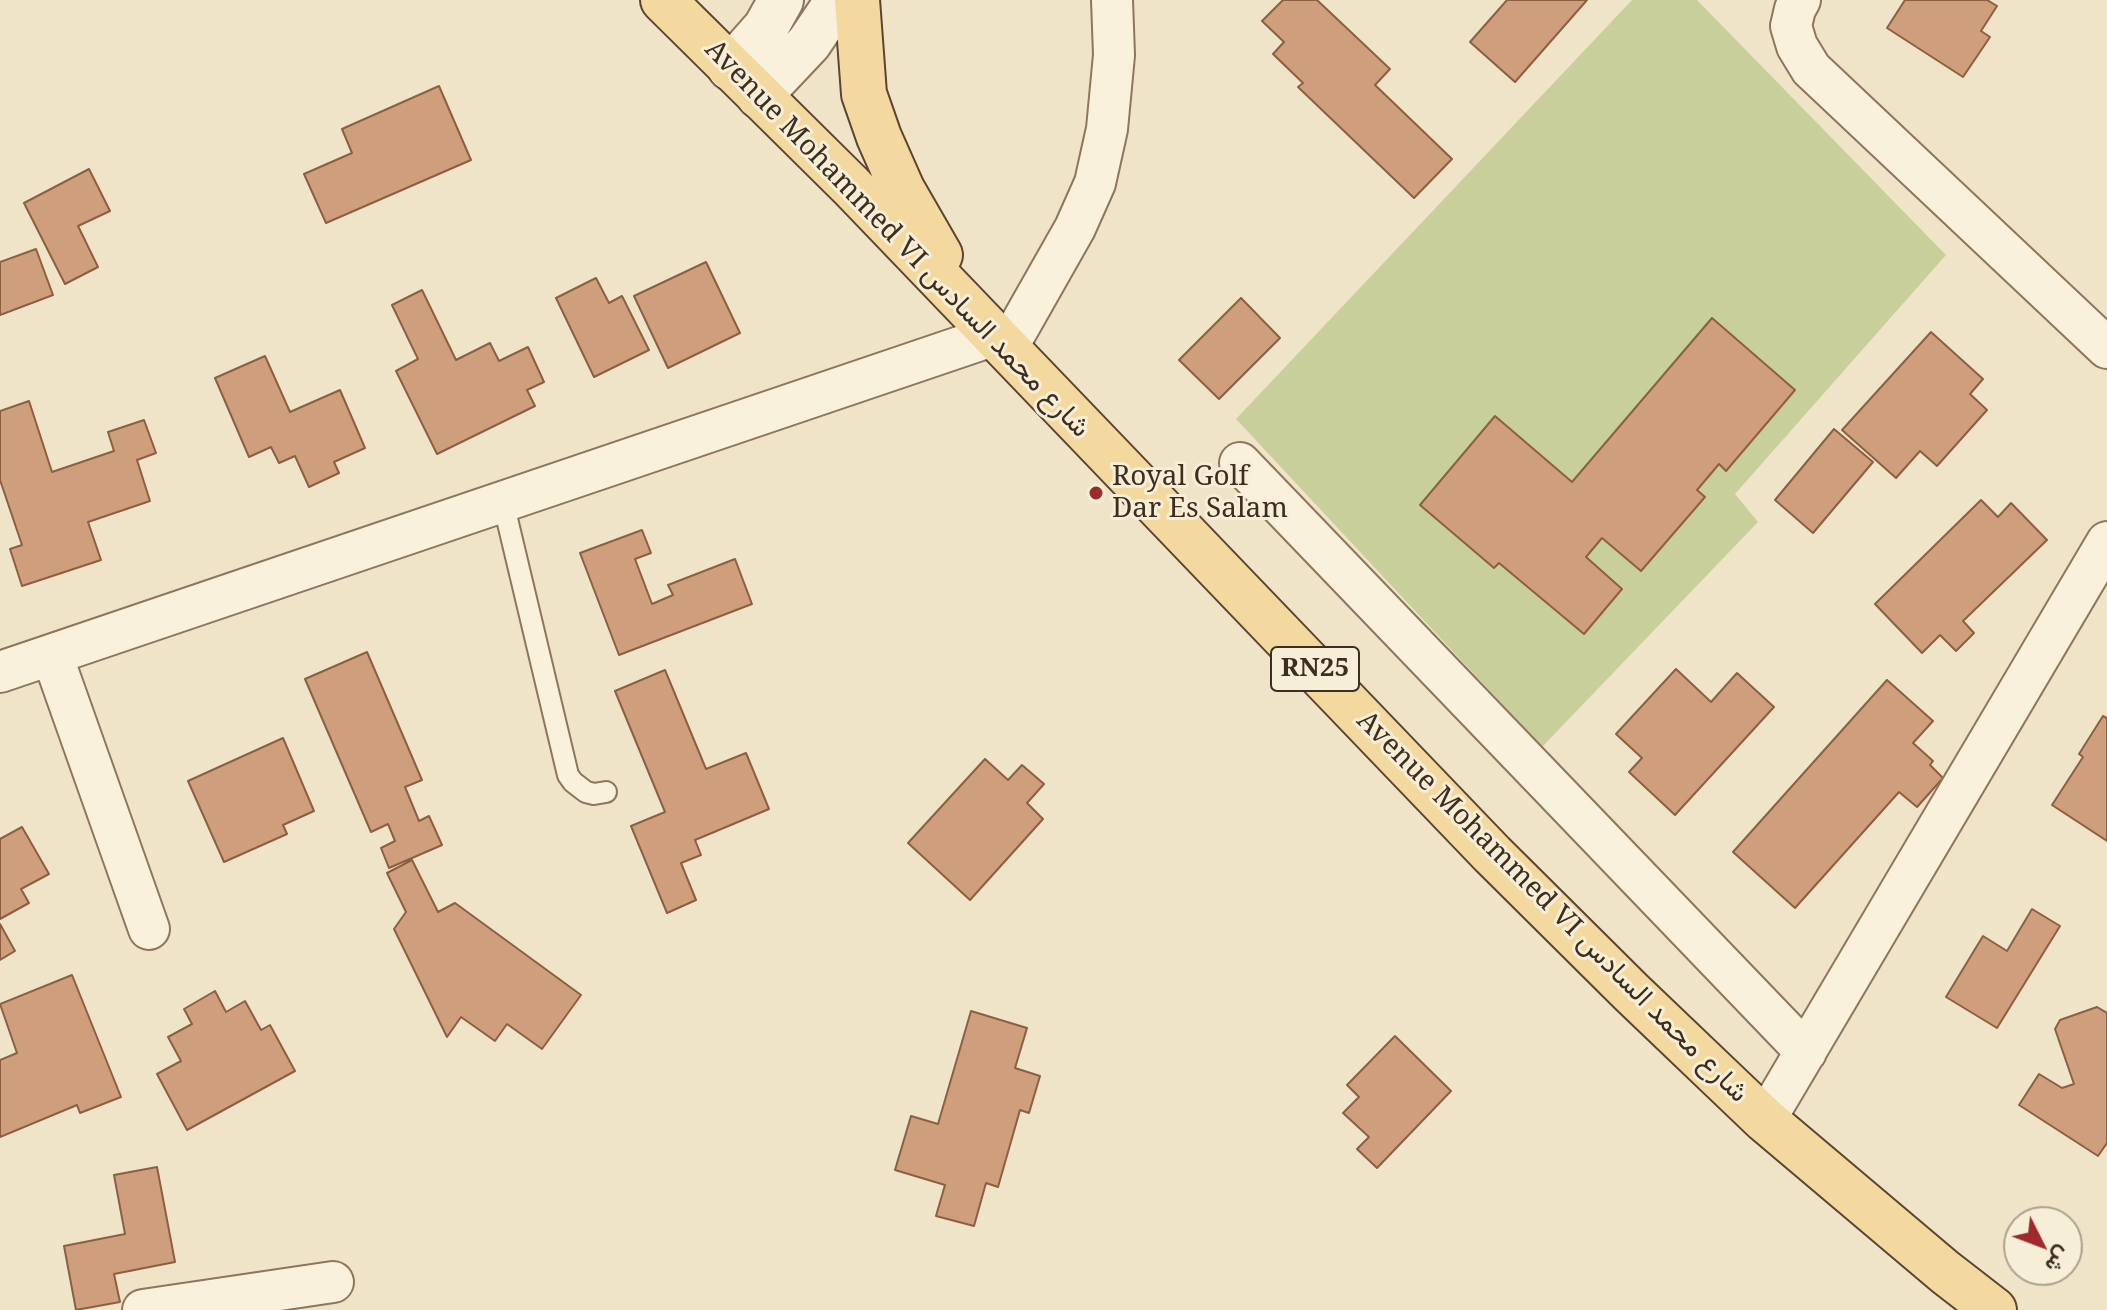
<!DOCTYPE html>
<html>
<head>
<meta charset="utf-8">
<style>
  body { margin:0 }
  #map { position:relative; width:2107px; height:1310px; overflow:hidden; background:#f0e4c8; font-family:"Noto Serif",Vazirmatn,serif }
  canvas { display:block }
  .north { position:absolute; left:2003px; top:1206px; width:80px; height:80px; box-sizing:border-box; background:#f7eed8; border:2px solid #ada18e; border-radius:50%; rotate:132deg; font-size:22px; font-weight:700; line-height:32px; text-align:center; color:#3d2e20 }
  .north::after { content:''; display:block; margin:auto; width:28px; height:36px; background:#9e2a2b; clip-path:polygon(50% 0,100% 100%,50% 72%,0 100%) }
</style>
</head>
<body>
<div id="map">
<canvas width="2107" height="1310"></canvas>
<div class="north">ش</div>
</div>
<script>
const g = document.querySelector('canvas').getContext('2d');
g.lineJoin = 'round';
function fillPath(path, color) { g.fillStyle = color; g.fill(path, 'evenodd'); }
const shape = rows => new Path2D(rows.map(r => 'M' + r).join(''));
function trace(path, color, width, dash) { g.strokeStyle = color; g.lineWidth = width; g.lineCap = dash ? 'butt' : 'round'; g.setLineDash(dash || []); g.stroke(path); }
function drawText(font, color, halo, rows, align = 'center') {
  g.font = font + ' "Noto Serif",Vazirmatn,serif'; g.lineWidth = 6; g.setLineDash([]); g.textBaseline = 'middle'; g.strokeStyle = halo; g.fillStyle = color; for (const [text, x, y, turn = 0] of rows) {
    g.save(); g.translate(x, y); g.rotate((+turn || 0) * Math.PI / 180); g.textAlign = isNaN(turn) ? turn : align; if (halo) g.strokeText(text, 0, 0); g.fillText(text, 0, 0); g.restore();
  }
}
fillPath(shape([
  [1632,0,1697,0,1946,255,1735,494,1758,522,1542,747,1236,419]
]), '#c9cf9b');
const building = shape([
  [1283,0,1317,0,1390,69,1375,85,1452,159,1414,198,1298,87,1303,83,1273,54,1284,42,1262,21,1283,0],
  [1507,0,1587,0,1515,82,1470,42,1507,0],
  [1905,0,1987,0,1997,6,1981,31,1990,37,1963,77,1887,28,1905,0],
  [439,86,471,160,326,223,304,174,352,153,342,129,439,86],
  [89,169,110,211,78,226,98,267,65,284,24,203,89,169],
  [36,249,53,295,0,315,0,262,36,249],
  [706,262,740,333,668,368,634,296,706,262],
  [596,278,609,303,622,296,649,350,594,377,556,298,596,278],
  [422,290,456,360,490,343,499,361,528,347,544,382,527,390,535,406,437,454,396,371,418,359,392,305,422,290],
  [1241,298,1280,338,1219,399,1179,360,1241,298],
  [1712,318,1795,390,1726,471,1719,464,1697,490,1705,497,1641,571,1602,538,1586,557,1622,589,1584,634,1499,563,1494,568,1420,505,1495,416,1572,482,1712,318],
  [1931,332,1983,379,1970,394,1987,410,1937,466,1920,451,1896,478,1842,430,1931,332],
  [265,356,290,412,340,390,365,448,334,462,339,473,309,487,295,456,279,463,271,447,249,457,215,378,265,356],
  [29,401,52,472,114,451,108,432,144,420,156,453,137,460,150,501,88,522,101,560,22,586,10,549,22,545,0,480,0,411,29,401],
  [1834,429,1873,462,1813,533,1775,500,1834,429],
  [1981,500,1998,517,2011,503,2047,540,1963,621,1974,633,1956,651,1940,635,1922,653,1875,604,1981,500],
  [642,530,651,553,635,559,652,604,673,595,668,585,735,559,752,604,619,655,580,553,642,530],
  [367,652,422,780,405,787,419,821,429,816,442,845,389,868,381,848,395,841,388,824,371,832,305,679,367,652],
  [1676,669,1711,702,1737,673,1774,707,1675,815,1629,772,1642,758,1616,734,1676,669],
  [665,670,706,769,746,753,769,809,695,840,701,855,681,863,696,900,667,913,631,826,665,812,615,691,665,670],
  [1887,680,1933,721,1913,743,1933,761,1930,765,1943,778,1917,807,1899,792,1795,908,1733,852,1887,680],
  [2103,716,2107,718,2107,841,2052,805,2083,757,2079,754,2103,716],
  [283,738,314,811,283,825,287,834,224,862,188,781,283,738],
  [985,759,1008,780,1022,765,1044,784,1027,803,1043,819,970,900,908,843,985,759],
  [22,827,49,874,21,889,29,903,0,919,0,839,22,827],
  [412,860,438,912,455,903,581,995,542,1049,507,1024,495,1041,461,1017,447,1037,394,929,406,912,387,873,412,860],
  [2032,909,2060,926,1997,1028,1946,997,1983,936,2007,951,2032,909],
  [0,924,15,951,0,960,0,924],
  [72,975,121,1097,80,1113,77,1105,0,1137,0,1060,17,1053,0,1004,72,975],
  [215,991,226,1012,245,1001,261,1030,270,1025,295,1071,187,1130,157,1074,181,1061,168,1037,192,1024,184,1009,215,991],
  [2097,1007,2107,1013,2107,1143,2098,1156,2019,1105,2039,1074,2062,1088,2074,1084,2055,1029,2060,1020,2097,1007],
  [971,1011,1027,1028,1015,1068,1040,1076,1029,1113,1020,1110,998,1187,986,1183,974,1226,936,1216,945,1185,895,1170,911,1116,938,1124,971,1011],
  [1395,1036,1451,1091,1377,1168,1357,1149,1369,1137,1343,1113,1359,1097,1347,1085,1395,1036],
  [157,1167,175,1262,114,1274,120,1302,76,1310,64,1246,125,1234,114,1175,157,1167]
]);
fillPath(building, '#cf9f7d');
trace(building, '#8d5f41', 2);
const service = shape([
  [503,502,568,775,573,782,586,792,594,794,606,792]
]);
const minor = shape([
  [1800,0,1795,9,1791,26,1797,46,1811,69,2107,348],
  [1007,348,1075,228,1095,183,1107,129,1114,55,1112,0],
  [1240,463,1806,1052],
  [52,655,149,929],
  [0,672,995,335],
  [1765,1120,2107,542],
  [143,1310,333,1282]
]);
const tertiary = shape([
  [730,68,766,27,781,0],
  [759,96,809,43,838,0]
]);
const primary = shape([
  [663,0,851,186,1492,854,1632,993,1765,1120,1945,1272,1994,1310],
  [857,0,864,94,879,137,902,189,940,255]
]);
trace(service, '#8d765c', 24);
trace(minor, '#8d765c', 44);
trace(tertiary, '#8d765c', 48);
trace(primary, '#5b4430', 48);
trace(service, '#faf1dc', 20);
trace(minor, '#faf1dc', 40);
trace(tertiary, '#faf1dc', 44);
trace(primary, '#f3d9a0', 44);
for (const [x, y, r, color] of [
  [1096,493,8,"#9e2a2b"]
]) { const dot = new Path2D(); dot.arc(x, y, r, 0, 2 * Math.PI); g.fillStyle = color; g.fill(dot); trace(dot, '#f7eed8', 3); }
for (const [x, y, w] of [
  [1315,669,88]
]) { const box = new Path2D(); box.roundRect(x - w / 2, y - 22, w, 44, 6); g.fillStyle = '#f7eed8'; g.fill(box); trace(box, '#3d2e20', 2); }
drawText('bold 26px', '#3d2e20', null, [
  ["RN25",1315,669]
]);
drawText('28px', '#3d2e20', '#f7eed8', [
  ["Avenue Mohammed VI شارع محمد السادس",897,239,46],
  ["Avenue Mohammed VI شارع محمد السادس",1552,907,45]
]);
drawText('28px', '#3d2e20', '#f7eed8', [
  ["Royal Golf",1112,477],
  ["Dar Es Salam",1112,509]
], 'left');
</script>
</body>
</html>
